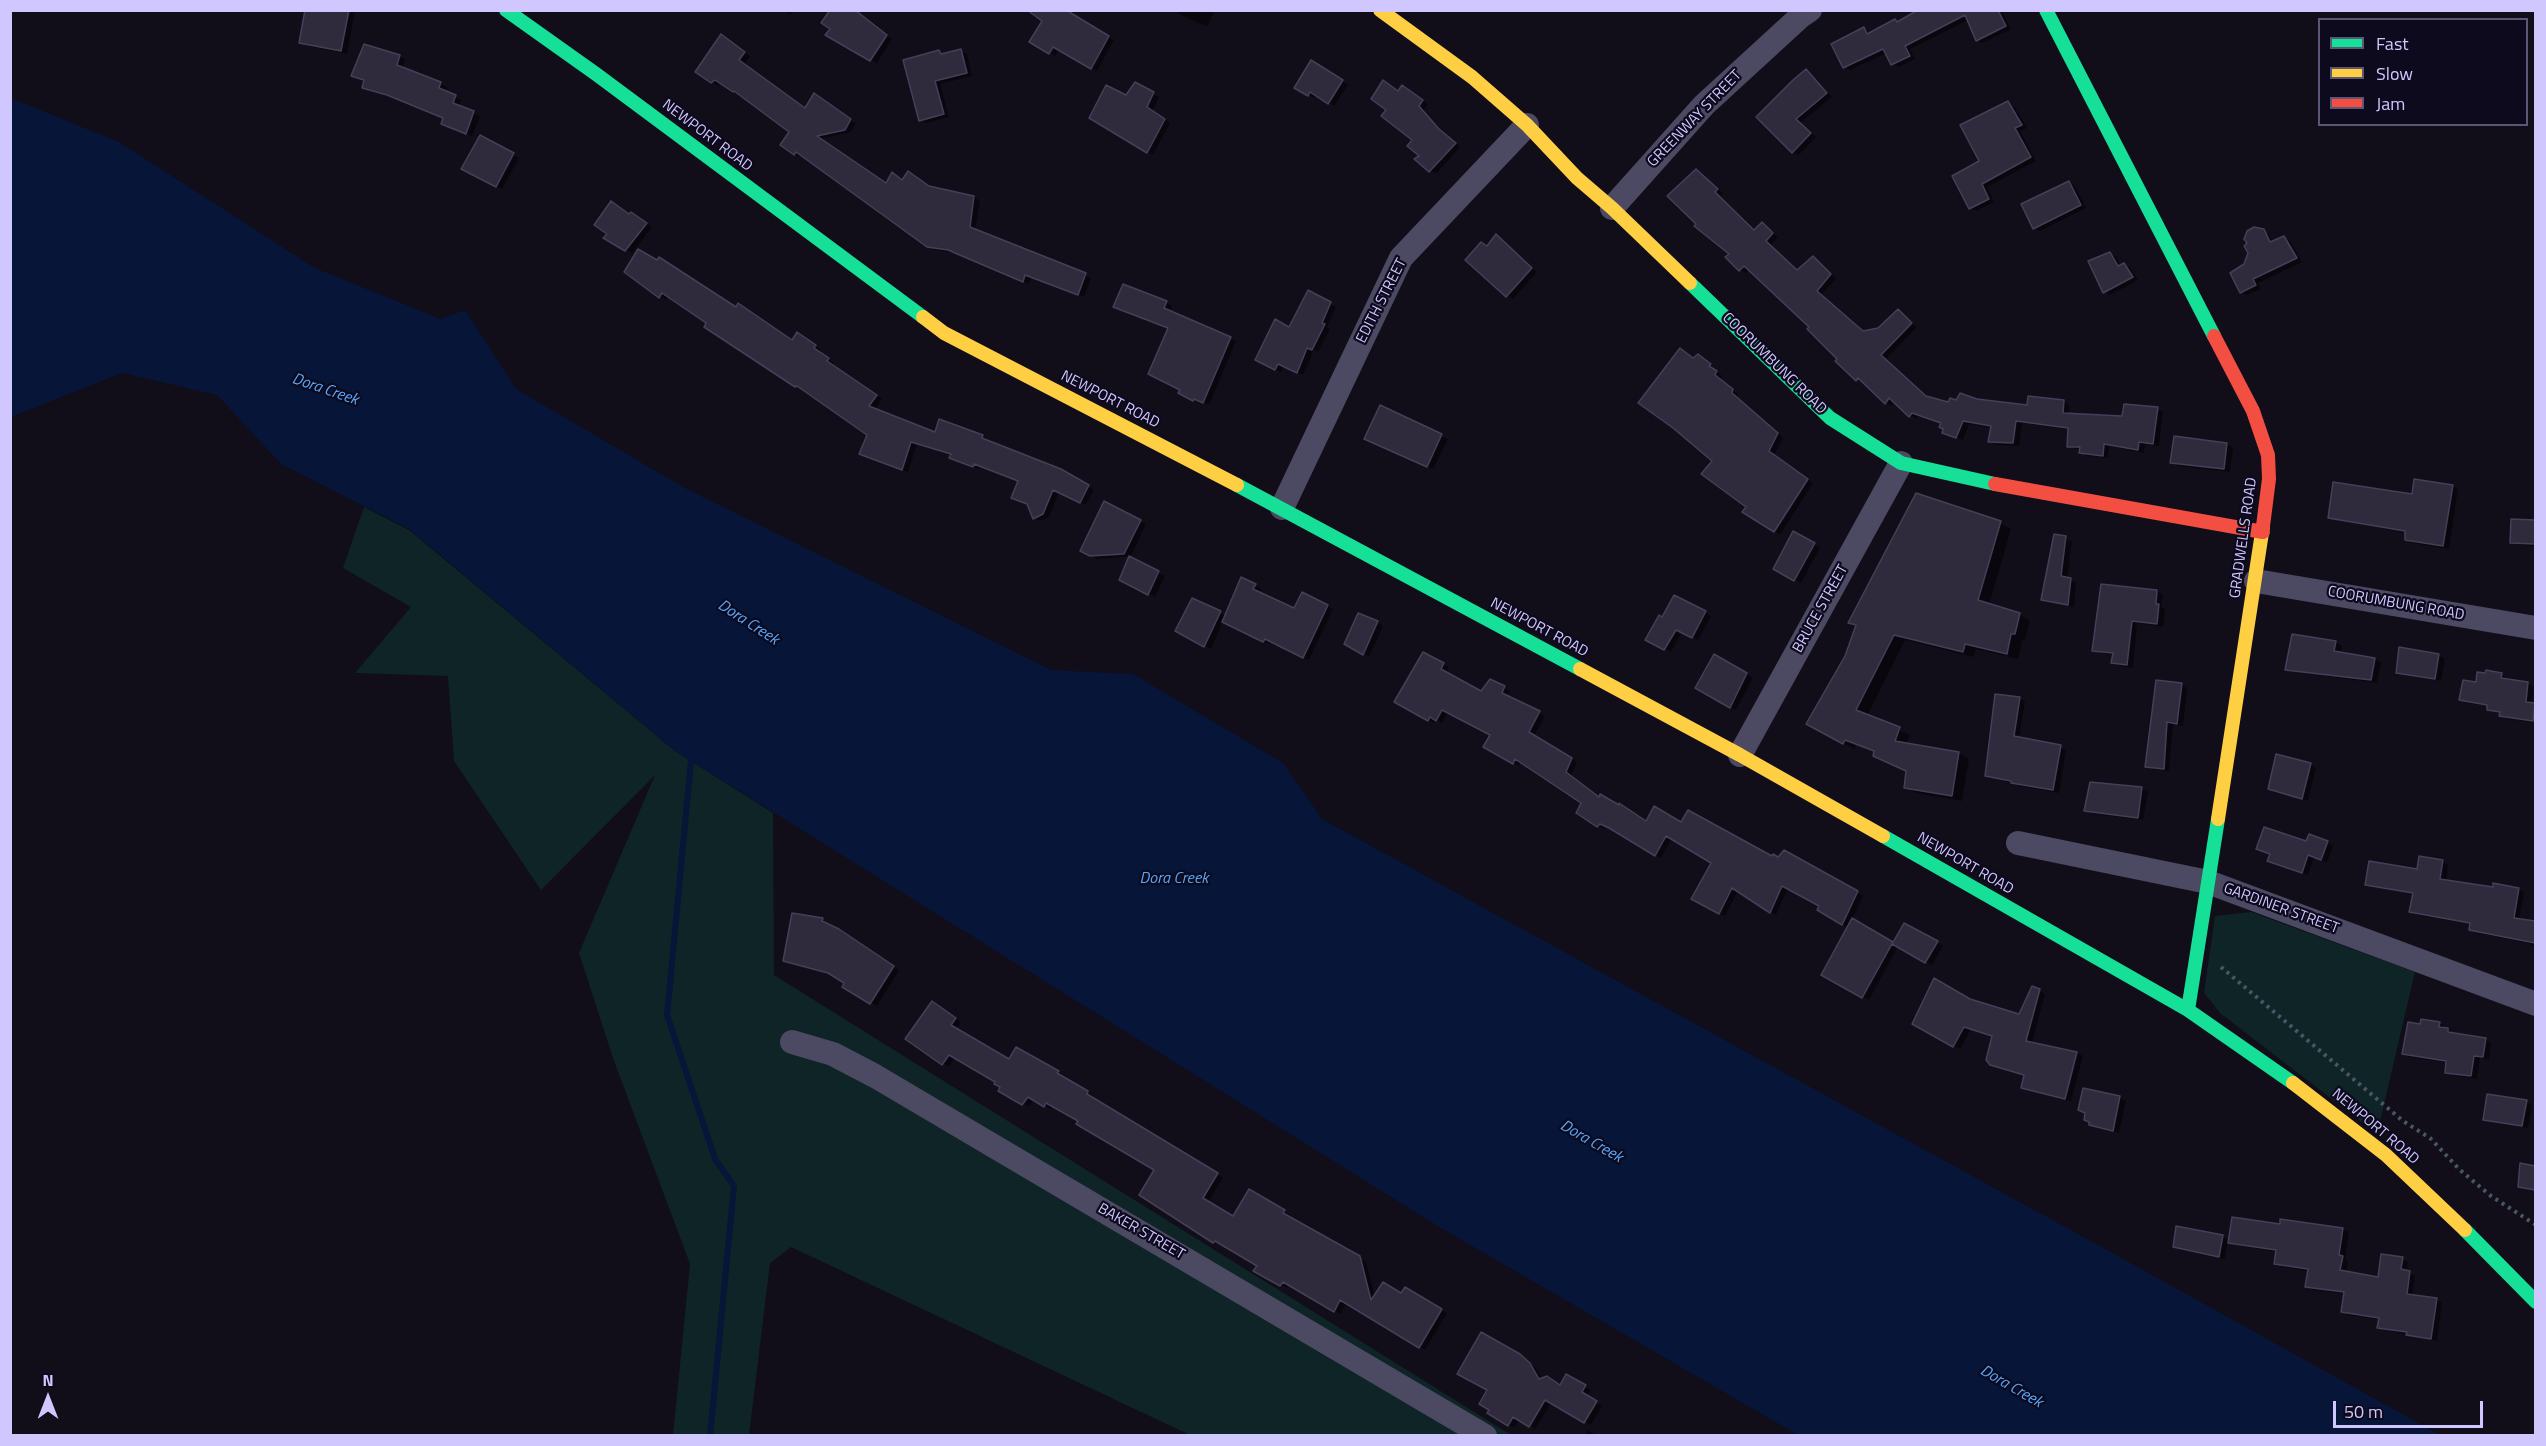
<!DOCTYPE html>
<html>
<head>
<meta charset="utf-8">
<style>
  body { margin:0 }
  #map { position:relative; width:2546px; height:1446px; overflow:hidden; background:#110e19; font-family:"Titillium Web",sans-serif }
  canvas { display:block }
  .frame { position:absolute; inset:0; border:12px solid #d0c7ff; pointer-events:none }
  .legend { position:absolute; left:2318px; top:18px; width:210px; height:108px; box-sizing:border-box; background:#0e0a1d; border:2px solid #5c5677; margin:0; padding:8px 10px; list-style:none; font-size:18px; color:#d0c7ff }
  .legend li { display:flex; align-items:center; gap:12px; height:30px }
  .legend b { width:30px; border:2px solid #5c5677 }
  .north { position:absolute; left:18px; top:1368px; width:60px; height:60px; -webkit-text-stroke:4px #0e0a1d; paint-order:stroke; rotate:0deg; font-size:16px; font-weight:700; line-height:24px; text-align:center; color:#d0c7ff }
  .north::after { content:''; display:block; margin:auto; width:21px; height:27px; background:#d0c7ff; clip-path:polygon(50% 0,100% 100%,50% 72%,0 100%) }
  .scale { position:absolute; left:2333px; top:1401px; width:150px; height:27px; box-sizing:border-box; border:3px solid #d0c7ff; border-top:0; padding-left:8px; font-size:18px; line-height:21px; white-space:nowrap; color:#d0c7ff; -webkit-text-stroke:4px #0e0a1d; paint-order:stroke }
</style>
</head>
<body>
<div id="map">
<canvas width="2546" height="1446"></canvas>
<div class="frame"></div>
<ul class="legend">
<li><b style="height:8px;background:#16e098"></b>Fast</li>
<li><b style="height:8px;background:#ffcf43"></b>Slow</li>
<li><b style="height:8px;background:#f24e42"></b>Jam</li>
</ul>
<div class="north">N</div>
<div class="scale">50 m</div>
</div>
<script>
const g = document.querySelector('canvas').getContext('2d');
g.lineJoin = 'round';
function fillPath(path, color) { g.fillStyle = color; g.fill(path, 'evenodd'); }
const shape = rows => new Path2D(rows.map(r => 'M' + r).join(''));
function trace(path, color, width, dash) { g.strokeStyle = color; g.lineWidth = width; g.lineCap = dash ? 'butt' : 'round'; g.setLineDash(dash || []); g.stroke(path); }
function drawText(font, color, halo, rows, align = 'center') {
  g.font = font + ' "Titillium Web",sans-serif'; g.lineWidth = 4.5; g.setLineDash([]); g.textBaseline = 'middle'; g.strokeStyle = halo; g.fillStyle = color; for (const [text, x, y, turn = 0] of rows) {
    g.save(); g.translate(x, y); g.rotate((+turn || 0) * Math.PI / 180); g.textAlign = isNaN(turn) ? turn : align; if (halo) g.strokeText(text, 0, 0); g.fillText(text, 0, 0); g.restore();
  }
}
fillPath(shape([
  [364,507,409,530,675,751,773,813,774,975,1511,1435,1190,1435,791,1247,770,1263,749,1435,673,1435,690,1264,614,1061,579,953,655,775,541,890,454,761,448,676,355,673,411,607,343,568],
  [2251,912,2415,972,2377,1134,2220,1013,2204,993,2215,916]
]), '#0e2426');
fillPath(shape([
  [11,98,119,142,315,268,441,319,465,310,516,389,685,488,1051,670,1133,674,1283,763,1322,819,2089,1240,2440,1435,1798,1435,1441,1228,675,751,409,529,281,464,217,395,122,373,11,417]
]), '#061538');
fillPath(shape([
  [307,10,355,10,347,54,307,46,301,43],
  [783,10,793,10,790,15],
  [827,10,854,10,892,39,877,63,828,34,833,29,830,13],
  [1063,10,1114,40,1097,71,1059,49,1055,56,1051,53,1058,41],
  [1179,10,1215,10,1207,27,1177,13],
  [1921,10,2001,10,2011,29,1983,43,1977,40,1968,20,1910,49,1915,59,1899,67,1893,64,1887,53,1850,70,1844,66,1864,29,1871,34,1895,20,1899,23],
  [727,40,750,56,744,65,806,109,821,99,856,124,851,132,820,139,887,185,898,177,903,181,974,197,980,201,975,231,1091,278,1084,297,1032,277,1029,284,955,253,935,250,802,155,801,157,795,154,782,144,791,132,721,82,718,86,697,71],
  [961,51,967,54,972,76,940,84,949,117,926,123,920,120,939,52,944,55],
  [399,56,405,59,402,68,447,87,445,92,461,100,459,107,480,116,472,136,449,127,445,119,395,98,369,91,364,88,365,81,353,75],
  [1317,65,1348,85,1334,106,1317,95,1314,98,1296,87],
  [1806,71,1832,97,1800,123,1816,137,1799,155,1793,152,1794,81],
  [1136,84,1159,97,1152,112,1170,123,1153,155,1091,117,1126,97],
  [1409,90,1428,104,1424,110,1444,134,1460,147,1436,174,1417,159,1421,156,1399,92],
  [2008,103,2014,106,2027,128,2020,131,2036,161,1987,187,1994,202,1977,211,1971,208,1981,161],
  [480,137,519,158,502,189,463,169],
  [1696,171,1723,193,1720,196,1756,230,1762,224,1778,237,1771,245,1799,271,1813,258,1819,261,1836,279,1821,295,1865,332,1879,329,1898,311,1917,327,1886,359,1929,398,1949,404,1977,401,2028,406,2064,401,2069,405,2069,415,2123,418,2157,409,2163,412,2159,446,2145,445,2144,453,2109,446,2108,458,2087,456,2081,453,2081,450,2068,446,2070,430,2022,423,2019,446,1996,445,1990,441,1992,428,1969,424,1963,440,1944,432,1942,423,1919,416,1916,419,1894,402,1891,406,1886,402,1864,381,1857,380,1811,327,1749,270,1746,273,1740,270],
  [2069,182,2075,186,2086,208,2040,231,2034,228],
  [638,217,652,227,632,253,606,237],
  [2263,231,2269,234,2273,242,2284,237,2290,241,2302,262,2258,283,2261,289,2247,295,2241,292,2245,265,2250,252,2248,243],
  [1497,236,1537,272,1513,299,1507,295,1488,248],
  [2110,253,2116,257,2121,266,2124,265,2130,268,2138,280,2110,295,2105,292],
  [626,272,736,309,793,341,803,337,821,350,819,353,834,363,832,366,882,399,875,410,936,434,982,436,988,439,987,441,1061,470,1094,490,1086,505,1059,492,1049,517,1040,521,1034,518,1019,481,980,466,979,469,957,461,951,458,952,455,917,444,908,472,867,457,861,454,869,435,668,296,666,300],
  [1308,292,1336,307,1327,327,1330,329,1318,352,1314,350,1303,375,1284,366,1281,372,1257,359,1290,329],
  [1166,302,1172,306,1170,312,1236,341,1209,405,1201,401,1199,403,1180,392,1182,390,1170,328,1115,307],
  [1694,359,1704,359,1722,376,1720,379,1738,394,1737,397,1783,438,1774,455,1813,483,1780,535,1744,511,1748,506,1714,461],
  [1381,407,1448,439,1433,469,1372,442],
  [2227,444,2233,448,2230,472,2178,466,2172,463],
  [2452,486,2458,489,2449,549,2412,543,2406,540,2407,533,2336,520,2330,517],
  [2513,520,2536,522,2536,546,2518,545,2512,542],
  [1140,521,1146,524,1131,556,1097,559,1082,550],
  [2000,523,2011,529,1989,605,2020,615,2030,621,2025,640,2022,640,2018,659,1976,649,1974,657,1905,640,1867,716,1910,735,1906,744,1958,753,1969,759,1962,801,1916,793,1905,787,1908,772,1875,752,1856,745,1855,749,1819,730,1857,627,1850,623],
  [1794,534,1820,548,1801,583,1775,568],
  [2055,536,2072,541,2067,579,2076,583,2074,607,2049,602,2043,599],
  [1130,558,1165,576,1155,597,1127,583],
  [1255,585,1261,589,1259,593,1295,610,1327,606,1333,609,1309,660,1271,641,1270,644,1223,621,1211,649,1177,631,1220,612,1226,616],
  [2102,586,2157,591,2163,595,2161,607,2165,609,2163,627,2137,623,2133,668,2119,666,2113,663,2114,655,2100,653,2094,650],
  [1675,597,1711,616,1698,640,1682,632,1671,652,1647,640,1663,619],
  [1377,622,1383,626,1369,657,1346,643],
  [2293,636,2336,642,2342,646,2340,653,2375,659,2381,662,2377,683,2293,672,2287,669],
  [2400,649,2439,656,2445,659,2441,681,2403,675,2397,672],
  [1424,654,1449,667,1446,674,1482,693,1504,688,1510,691,1507,697,1545,716,1534,736,1577,762,1571,776,1600,799,1646,823,1682,824,1773,859,1779,858,1784,852,1863,896,1852,920,1894,944,1905,925,1943,946,1932,965,1898,946,1869,1000,1823,975,1849,928,1819,910,1821,905,1788,888,1776,915,1738,891,1725,916,1693,899,1713,862,1672,838,1661,858,1615,830,1606,826,1604,829,1587,820,1583,803,1521,761,1519,766,1485,747,1492,735,1448,712,1442,723,1437,720,1434,723,1396,701],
  [1714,656,1753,678,1736,710,1697,688],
  [2501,675,2507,678,2507,681,2528,684,2534,687,2532,704,2536,705,2536,723,2507,719,2501,716,2502,713,2495,712,2489,706,2466,703,2460,699,2477,683],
  [2181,684,2187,688,2183,726,2173,725,2169,771,2152,769,2146,766],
  [2019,698,2025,701,2019,739,2060,747,2066,750,2059,793,2019,786,1987,775],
  [2310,764,2316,768,2308,801,2269,788],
  [2091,784,2142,789,2148,792,2143,820,2092,814,2086,811],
  [2327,842,2333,846,2327,862,2314,857,2308,875,2275,864,2269,861,2272,855,2264,852,2307,843],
  [2443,861,2448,865,2446,881,2494,888,2518,889,2524,892,2519,920,2536,923,2536,948,2528,943,2477,933,2471,929,2472,924,2417,915,2411,912,2414,894,2372,887,2366,884,2418,871],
  [822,920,828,923,828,926,899,970,877,1006,844,986,846,982,834,975,785,960],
  [2039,991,2045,994,2032,1043,2077,1053,2083,1056,2071,1101,2029,1090,2023,1087,2026,1076,1991,1064,1993,1036,1971,1029,1960,1049,1914,1024,1969,1000,2019,1016],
  [938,1006,961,1022,956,1030,1009,1061,1016,1049,1064,1076,1062,1078,1093,1096,1092,1098,1223,1178,1208,1202,1233,1217,1249,1191,1290,1215,1288,1218,1366,1262,1375,1297,1402,1295,1406,1289,1447,1313,1425,1350,1347,1302,1340,1314,1289,1284,1287,1288,1256,1270,1259,1265,1221,1243,1220,1245,1141,1195,1156,1170,1080,1121,1053,1105,1051,1109,1034,1099,1029,1107,1000,1091,1002,1087,997,1081,955,1057,949,1067,943,1063],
  [2440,1023,2454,1034,2485,1039,2491,1042,2489,1060,2480,1058,2477,1079,2452,1075,2446,1072,2448,1063,2409,1057,2403,1053,2421,1025],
  [2120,1098,2126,1101,2119,1133,2091,1124],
  [2526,1101,2532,1105,2528,1128,2491,1122,2485,1119],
  [2521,1165,2536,1168,2536,1191,2519,1186],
  [2281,1225,2343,1229,2349,1232,2345,1259,2348,1261,2346,1273,2379,1279,2402,1259,2408,1262,2407,1272,2415,1276,2412,1296,2436,1299,2442,1303,2437,1341,2385,1330,2379,1327,2380,1320,2348,1315,2342,1311,2345,1294,2313,1290,2307,1286,2310,1271,2281,1267,2276,1263,2277,1252,2235,1245,2228,1241,2225,1259,2180,1250,2174,1246,2222,1236,2230,1241],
  [1526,1359,1536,1368,1542,1379,1561,1387,1567,1376,1591,1390,1587,1397,1602,1406,1591,1425,1552,1402,1535,1429,1520,1419,1514,1428,1489,1412],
  [1587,1430,1593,1433,1597,1436,1584,1436]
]), '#0007');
trace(shape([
  [691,761,667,1015,715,1159,734,1186,710,1436]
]), '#061538', 6);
const building = shape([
  [305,10,349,10,341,51,299,43,305,10],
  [830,10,855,10,887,35,870,61,825,35,830,29,821,23,830,10],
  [1027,10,1066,10,1109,36,1091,69,1053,47,1049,54,1029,42,1042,21,1027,10],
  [1918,10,1998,10,2006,26,1976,41,1965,15,1905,46,1910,56,1891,65,1883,49,1843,68,1831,44,1864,27,1867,34,1895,19,1897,22,1918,10],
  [721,34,745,52,739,60,805,108,814,93,851,119,845,130,817,136,886,183,892,172,902,180,908,171,929,186,974,196,970,227,1086,273,1078,295,1025,275,1023,282,948,250,927,247,796,152,794,155,780,145,789,132,734,91,733,92,715,80,711,83,695,72,721,34],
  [364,44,400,55,397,65,441,82,439,88,456,95,453,103,474,111,466,134,441,124,443,118,387,95,362,88,364,80,351,76,364,44],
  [961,49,967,73,935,81,944,114,919,121,903,60,939,50,941,54,961,49],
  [1311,60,1343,80,1328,104,1310,92,1308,96,1294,88,1311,60],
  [1806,69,1827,93,1796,119,1811,133,1792,153,1756,117,1793,80,1806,69],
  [1383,80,1398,91,1402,85,1423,100,1419,106,1439,129,1456,143,1429,172,1414,159,1419,156,1407,146,1412,140,1381,116,1386,110,1371,99,1383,80],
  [1135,82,1154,92,1147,107,1165,119,1147,153,1089,118,1106,85,1126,95,1135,82],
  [2008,101,2022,125,2015,128,2031,157,1982,184,1989,199,1969,209,1952,176,1979,161,1960,125,2008,101],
  [480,135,514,153,496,187,461,169,480,135],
  [1696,169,1718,189,1715,192,1754,230,1762,222,1773,233,1766,241,1797,270,1813,256,1831,274,1817,291,1863,331,1878,328,1898,309,1912,323,1881,355,1926,396,1948,402,1950,398,1956,400,1960,393,1977,399,2027,405,2028,396,2064,400,2063,413,2122,416,2124,404,2158,407,2153,444,2139,442,2138,450,2104,444,2103,456,2079,453,2080,447,2067,447,2068,428,2016,421,2013,443,1988,442,1991,426,1963,421,1956,438,1942,433,1943,429,1939,427,1941,423,1912,413,1909,417,1889,398,1885,404,1858,378,1856,381,1835,361,1837,359,1807,329,1809,327,1744,266,1739,271,1725,257,1729,254,1694,226,1696,224,1667,196,1696,169],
  [2069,181,2081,205,2033,229,2021,204,2069,181],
  [611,201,629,214,631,212,647,223,625,251,603,238,607,234,594,225,611,201],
  [2254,227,2264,229,2270,242,2284,236,2297,258,2253,279,2256,285,2240,293,2230,273,2244,264,2248,253,2244,246,2247,243,2244,239,2247,231,2254,227],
  [1496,234,1532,268,1506,297,1465,260,1481,242,1487,246,1496,234],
  [638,249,657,260,659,257,736,307,738,303,792,340,797,332,816,345,814,348,829,358,827,361,877,395,869,406,935,432,939,419,983,435,982,438,1061,469,1089,485,1080,503,1053,490,1043,514,1033,519,1027,504,1011,498,1018,481,974,464,973,467,949,458,951,454,911,442,902,470,859,454,867,435,797,386,795,387,704,327,706,323,662,293,659,298,624,272,638,249],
  [2110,252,2118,266,2124,263,2133,277,2103,293,2088,261,2110,252],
  [1123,284,1167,301,1164,308,1231,337,1203,403,1194,399,1193,401,1178,393,1180,390,1148,374,1168,328,1113,307,1123,284],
  [1308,290,1331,302,1322,323,1325,324,1312,350,1307,348,1297,373,1278,364,1275,370,1255,360,1275,319,1289,327,1308,290],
  [1680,348,1693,358,1698,354,1711,364,1709,366,1717,371,1715,375,1733,389,1732,393,1778,433,1769,451,1808,479,1774,532,1742,512,1746,507,1701,474,1712,461,1673,428,1638,403,1680,348],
  [1380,405,1442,434,1427,467,1364,439,1380,405],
  [2174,436,2227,443,2224,469,2170,463,2174,436],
  [2414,479,2453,485,2443,546,2405,540,2405,531,2328,518,2333,482,2412,494,2414,479],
  [1916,493,2001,521,1978,600,2020,613,2015,634,2011,634,2007,654,1965,644,1963,652,1894,635,1856,710,1900,727,1895,741,1959,752,1952,796,1904,788,1906,771,1873,756,1874,751,1845,740,1843,744,1806,724,1845,656,1856,625,1848,623,1916,493],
  [1104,501,1141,520,1124,554,1090,556,1080,551,1104,501],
  [2511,519,2535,520,2535,544,2510,543,2511,519],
  [1793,531,1815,543,1794,581,1773,569,1793,531],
  [2054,534,2066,536,2061,576,2071,578,2068,605,2041,600,2054,534],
  [1129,556,1159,571,1148,595,1119,580,1129,556],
  [1241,577,1256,584,1253,589,1294,608,1302,592,1328,605,1303,658,1265,639,1263,642,1222,622,1241,577],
  [2101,584,2157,590,2156,604,2159,604,2157,624,2132,621,2127,665,2111,663,2113,653,2092,651,2101,584],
  [1674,595,1706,611,1692,638,1676,630,1664,650,1645,640,1659,615,1662,617,1674,595],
  [1192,598,1221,611,1204,647,1175,631,1192,598],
  [1358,613,1378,621,1363,655,1344,644,1358,613],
  [2292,634,2336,641,2334,651,2375,658,2371,680,2285,670,2292,634],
  [2399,647,2439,654,2435,679,2396,673,2399,647],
  [1423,652,1444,663,1441,669,1481,691,1490,679,1505,686,1502,693,1540,711,1529,732,1572,758,1566,772,1599,797,1600,794,1619,805,1619,803,1646,821,1654,806,1681,822,1688,810,1772,856,1773,854,1778,857,1784,850,1858,891,1842,925,1817,910,1819,906,1782,886,1770,913,1732,888,1719,914,1691,899,1711,863,1666,836,1655,856,1609,828,1600,824,1597,827,1576,813,1581,803,1515,759,1513,764,1483,747,1490,735,1442,710,1436,721,1430,717,1428,721,1394,702,1423,652],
  [1714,654,1747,673,1730,708,1695,688,1714,654],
  [2486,670,2502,673,2501,678,2528,682,2526,702,2535,703,2533,721,2499,716,2500,712,2487,710,2487,705,2459,700,2463,680,2476,682,2477,672,2485,673,2486,670],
  [2156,680,2182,683,2177,724,2167,722,2164,769,2145,767,2156,680],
  [1995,694,2020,697,2014,736,2061,745,2053,790,2011,783,2011,781,1985,776,1995,694],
  [2276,754,2311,763,2302,799,2268,789,2276,754],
  [2090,782,2142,787,2138,818,2084,811,2090,782],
  [2264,827,2306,841,2309,834,2328,841,2321,860,2308,855,2302,873,2267,861,2270,854,2256,849,2264,827],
  [2419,856,2443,860,2440,879,2493,887,2493,883,2519,888,2514,918,2535,921,2535,943,2469,930,2470,923,2409,912,2413,893,2365,885,2369,861,2417,869,2419,856],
  [792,913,823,918,822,921,839,929,894,966,870,1004,842,987,844,983,828,973,783,961,792,913],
  [1852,918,1893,942,1862,998,1821,975,1852,918],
  [1904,923,1938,941,1925,963,1892,944,1904,923],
  [1934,978,1970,999,2019,1014,2032,986,2040,989,2026,1041,2077,1052,2065,1099,2021,1088,2024,1075,1990,1065,1986,1060,1992,1036,1964,1027,1953,1047,1912,1024,1934,978],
  [932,1001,956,1018,951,1025,1009,1059,1016,1047,1059,1071,1057,1073,1088,1091,1087,1094,1218,1173,1203,1198,1233,1216,1249,1189,1285,1210,1283,1213,1360,1256,1371,1300,1383,1282,1401,1293,1405,1287,1442,1309,1419,1348,1340,1300,1334,1312,1283,1282,1280,1286,1253,1271,1257,1266,1215,1241,1213,1243,1139,1195,1154,1170,1076,1124,1078,1121,1046,1103,1044,1107,1028,1097,1022,1105,998,1091,1000,1087,994,1084,995,1082,949,1055,942,1065,905,1039,932,1001],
  [2421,1019,2440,1022,2439,1027,2448,1028,2448,1032,2486,1038,2483,1057,2474,1056,2471,1076,2445,1073,2446,1061,2402,1054,2408,1022,2420,1024,2421,1019],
  [2083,1088,2120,1096,2113,1131,2089,1125,2089,1122,2084,1120,2085,1113,2078,1110,2083,1088],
  [2487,1094,2527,1100,2522,1126,2483,1120,2487,1094],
  [2520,1163,2535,1166,2535,1190,2518,1187,2520,1163],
  [2232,1217,2280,1224,2280,1219,2343,1228,2339,1255,2343,1256,2340,1270,2378,1277,2381,1254,2403,1257,2401,1269,2410,1271,2407,1294,2437,1298,2431,1339,2406,1335,2407,1332,2377,1328,2379,1318,2341,1312,2344,1292,2305,1287,2308,1269,2274,1264,2276,1250,2228,1243,2232,1217],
  [2176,1226,2223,1235,2219,1257,2173,1247,2176,1226],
  [1481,1332,1520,1354,1530,1363,1539,1379,1547,1376,1560,1385,1566,1374,1586,1385,1582,1392,1597,1401,1584,1423,1545,1400,1529,1427,1513,1417,1508,1426,1487,1413,1489,1410,1479,1404,1487,1390,1457,1374,1481,1332]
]);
fillPath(building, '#2f2b3d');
trace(building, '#453f58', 1.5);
trace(shape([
  [2221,967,2403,1121,2430,1138,2460,1170,2491,1196,2536,1225]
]), '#485766', 4, [3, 4.5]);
trace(shape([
  [1612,208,1704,105,1801,16,1810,10],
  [1282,508,1401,258,1527,125],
  [2256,581,2536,628],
  [1740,755,1901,463],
  [2018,843,2208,882,2536,1004],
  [792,1042,833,1054,875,1076,1485,1436]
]), '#4c4963', 24);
trace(shape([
  [506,10,596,74,923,317],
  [2046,10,2214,336],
  [1690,283,1830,418,1901,463,1995,484],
  [1237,485,1580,669],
  [1883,836,2188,1010,2293,1083],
  [2188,1010,2218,819],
  [2465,1230,2536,1302]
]), '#16e098', 14);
trace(shape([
  [1380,10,1472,77,1527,125,1577,178,1612,208,1690,283],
  [923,317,944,333,1237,485],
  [1580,669,1740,755,1883,836],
  [2218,819,2263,526],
  [2293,1083,2386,1155,2465,1230]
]), '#ffcf43', 14);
trace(shape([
  [2214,336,2253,411,2268,455,2269,479,2263,526],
  [1995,484,2263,532]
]), '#f24e42', 14);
drawText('15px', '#d0c7ff', '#0e0a1d', [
  ["GREENWAY STREET",1695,119,-46],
  ["NEWPORT ROAD",707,136,37],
  ["EDITH STREET",1382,301,-63],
  ["COORUMBUNG ROAD",1774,364,44],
  ["NEWPORT ROAD",1110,400,27],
  ["GRADWELLS ROAD",2244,538,-82],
  ["COORUMBUNG ROAD",2396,604,10],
  ["BRUCE STREET",1821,609,-61],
  ["NEWPORT ROAD",1539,628,28],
  ["NEWPORT ROAD",1965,864,30],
  ["GARDINER STREET",2281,909,20],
  ["NEWPORT ROAD",2375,1127,40],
  ["BAKER STREET",1141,1232,30]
]);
drawText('italic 16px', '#55a7ff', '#0e0a1d', [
  ["Dora Creek",325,390,19],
  ["Dora Creek",748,623,33],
  ["Dora Creek",1174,879],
  ["Dora Creek",1591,1142,30],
  ["Dora Creek",2011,1387,30]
]);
</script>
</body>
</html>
